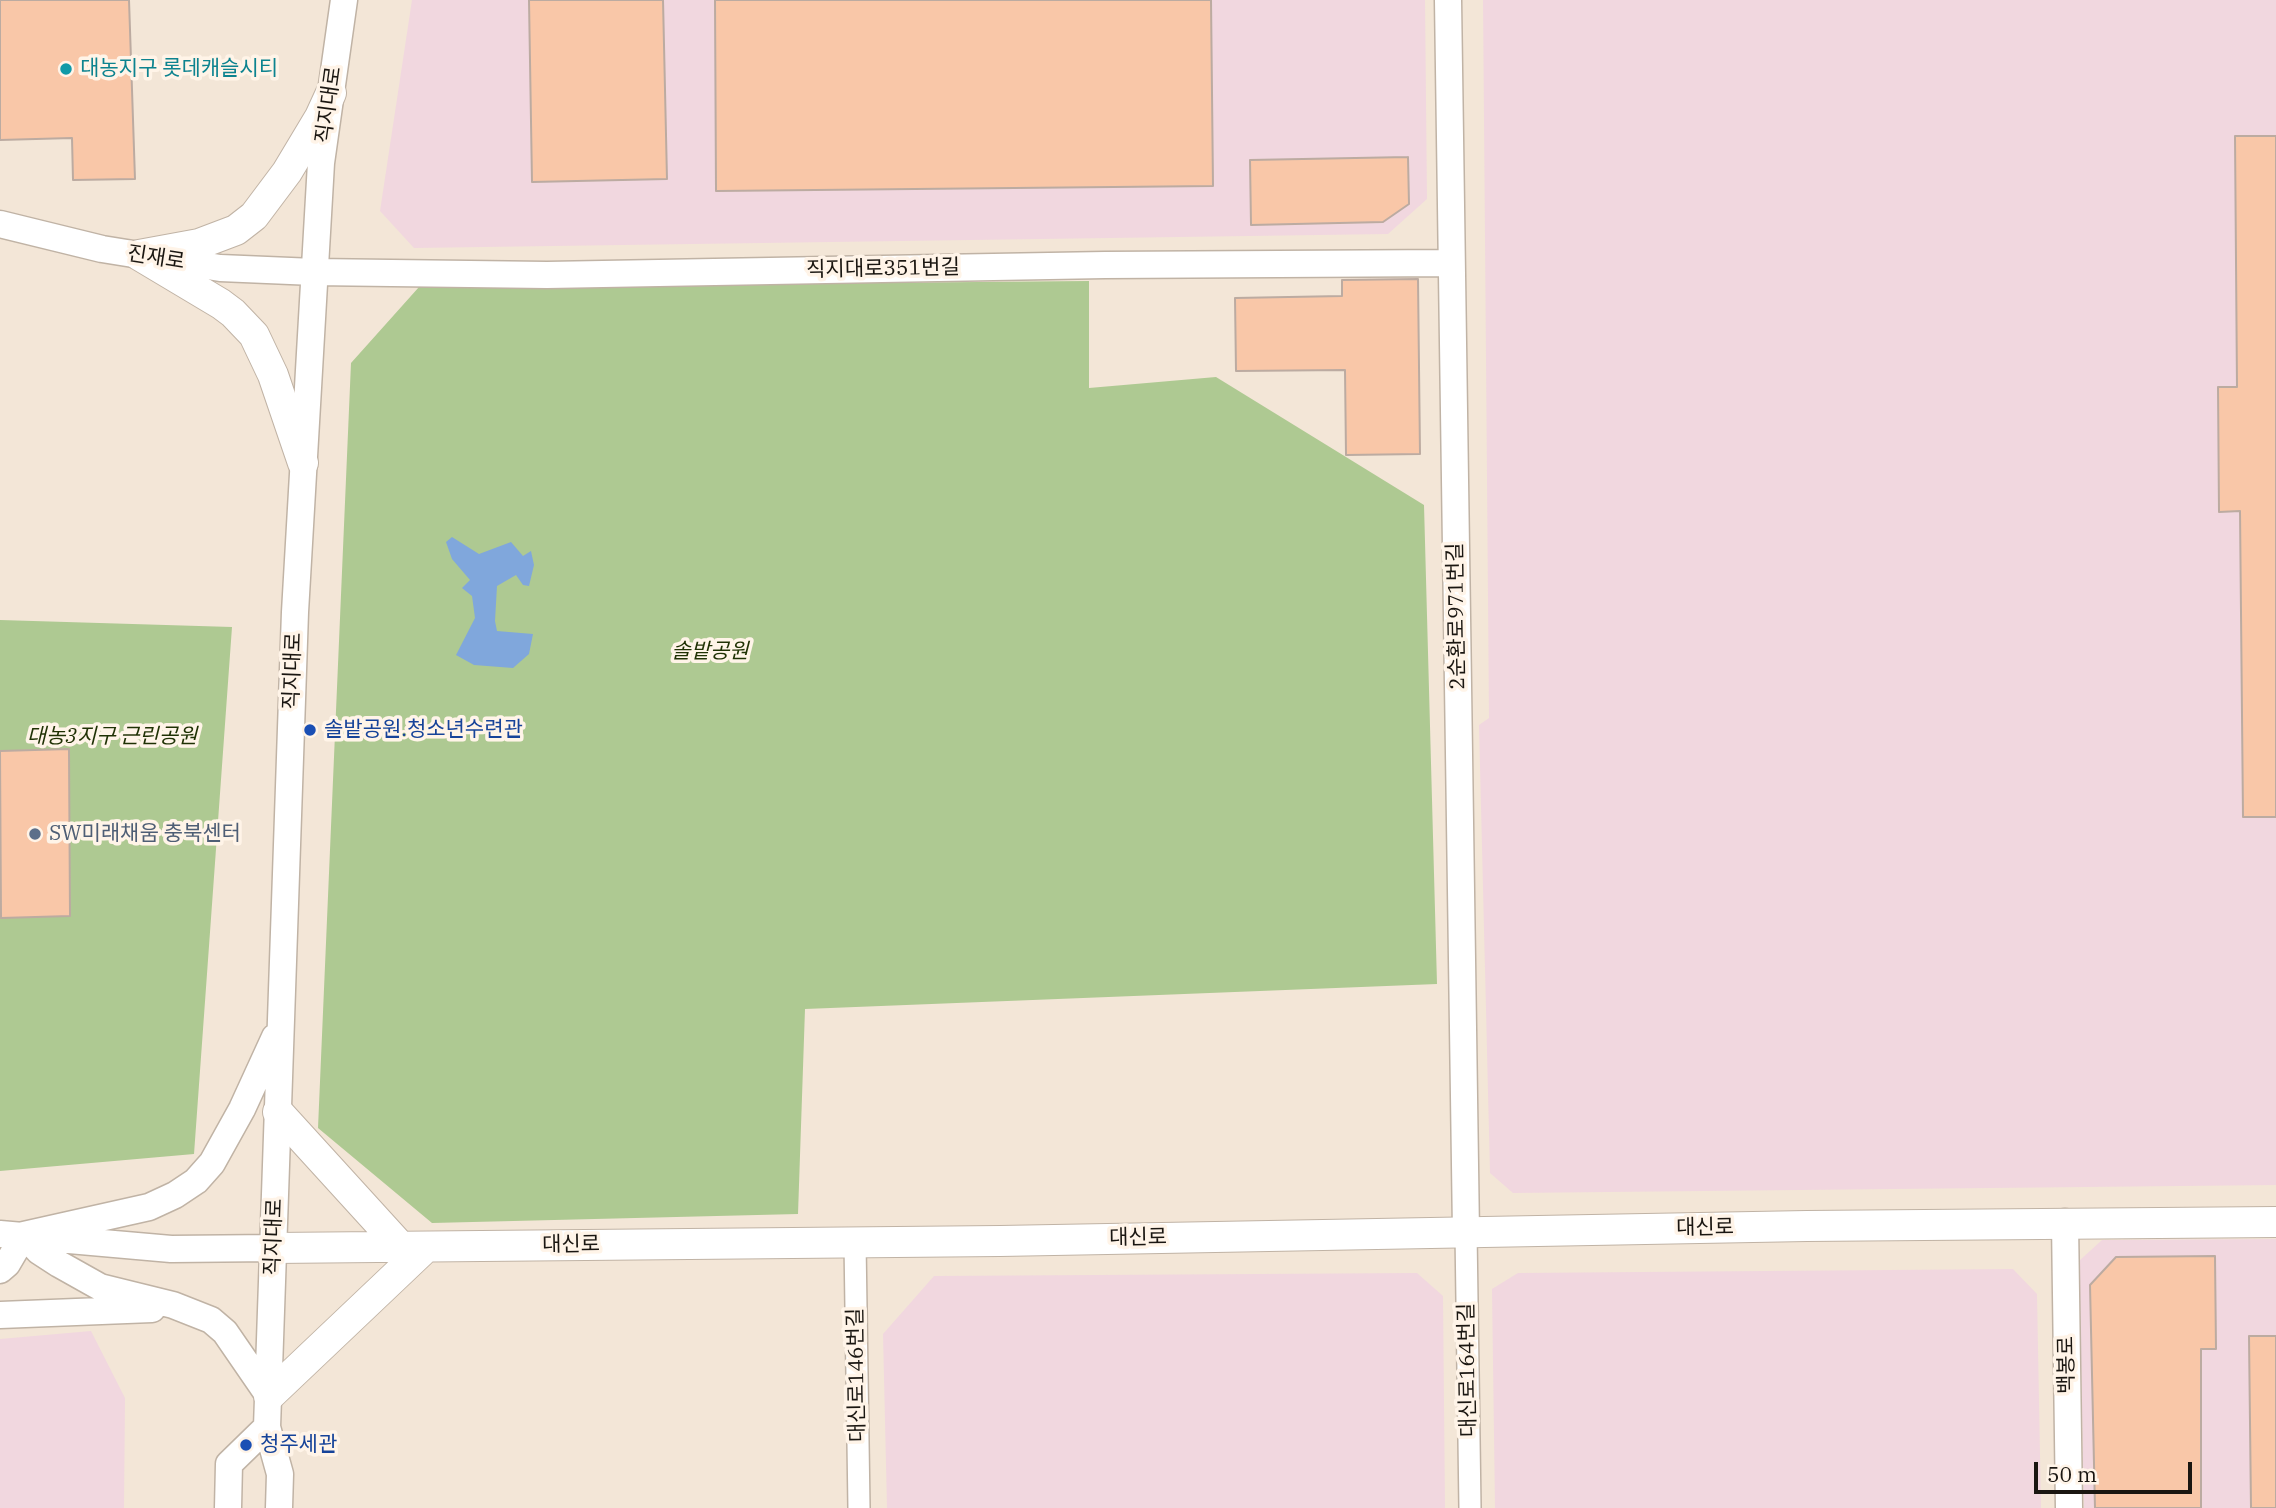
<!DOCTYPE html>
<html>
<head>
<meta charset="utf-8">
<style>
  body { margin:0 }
  #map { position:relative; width:2276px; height:1508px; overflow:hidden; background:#f3e6d7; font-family:"IBM Plex Serif",serif }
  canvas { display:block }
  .scale { position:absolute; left:2034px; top:1462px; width:158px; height:32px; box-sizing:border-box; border:4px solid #1a1611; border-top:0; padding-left:9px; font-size:21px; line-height:24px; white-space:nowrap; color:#1a1611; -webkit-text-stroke:5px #fff4e8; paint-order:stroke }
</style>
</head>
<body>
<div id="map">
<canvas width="2276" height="1508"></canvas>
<div class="scale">50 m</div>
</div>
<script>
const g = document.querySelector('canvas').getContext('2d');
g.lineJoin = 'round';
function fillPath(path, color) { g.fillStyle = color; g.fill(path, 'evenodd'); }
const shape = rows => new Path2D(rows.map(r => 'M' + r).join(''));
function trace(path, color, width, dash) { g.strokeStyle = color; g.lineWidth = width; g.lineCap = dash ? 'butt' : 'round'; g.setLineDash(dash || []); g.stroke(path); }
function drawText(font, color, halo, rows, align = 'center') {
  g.font = font + ' "IBM Plex Serif","Noto Sans KR",serif'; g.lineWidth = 7; g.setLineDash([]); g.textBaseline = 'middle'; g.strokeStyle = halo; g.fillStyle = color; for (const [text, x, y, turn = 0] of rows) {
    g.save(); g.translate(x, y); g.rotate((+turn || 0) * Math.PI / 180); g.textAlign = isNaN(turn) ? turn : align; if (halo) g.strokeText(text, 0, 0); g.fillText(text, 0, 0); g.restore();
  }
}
fillPath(shape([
  [412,0,1425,0,1427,199,1388,234,414,248,380,211],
  [1483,0,2276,0,2276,1185,1513,1193,1490,1173,1479,725,1489,718],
  [2276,1239,2276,1508,2084,1508,2079,1261,2102,1240],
  [2013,1269,2037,1294,2041,1508,1495,1508,1492,1289,1518,1273],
  [1417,1273,1443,1296,1445,1508,887,1508,883,1334,934,1276],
  [91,1331,125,1398,124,1508,0,1508,0,1339]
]), '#f1d7df');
fillPath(shape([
  [1089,281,1089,388,1216,377,1424,505,1437,984,805,1009,798,1214,432,1223,318,1128,351,363,419,287],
  [0,620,232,627,194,1154,0,1171]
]), '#aec992');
fillPath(shape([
  [452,537,479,554,511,542,523,556,531,551,534,565,529,586,523,585,516,575,497,586,495,621,497,631,533,634,529,654,513,668,474,665,456,655,475,618,472,596,462,588,470,580,452,559,446,542]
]), '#80a7dc');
const building = shape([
  [0,0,129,0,135,179,73,180,72,138,0,140,0,0],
  [529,0,663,0,667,179,532,182,529,0],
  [715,0,1211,0,1213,186,716,191,715,0],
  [2235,136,2276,136,2276,817,2243,817,2240,511,2219,512,2218,387,2237,387,2235,136],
  [1408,157,1409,204,1383,222,1251,225,1250,160,1408,157],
  [1418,279,1420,454,1346,455,1345,370,1236,371,1235,298,1342,296,1342,280,1418,279],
  [69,749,70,916,1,918,0,751,69,749],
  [2215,1256,2216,1349,2201,1349,2201,1508,2095,1508,2090,1285,2116,1257,2215,1256],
  [2249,1336,2276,1336,2276,1508,2251,1508,2249,1336]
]);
fillPath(building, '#f9c7a8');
trace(building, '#bcaba1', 2);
const minor = shape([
  [1466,1232,1470,1508],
  [855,1242,859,1508]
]);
const tertiary = shape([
  [1448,0,1466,1232],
  [0,224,102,249,220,268,314,272,547,275,1105,265,1451,263],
  [2065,1222,2069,1508],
  [0,1234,171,1249,274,1248],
  [24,1235,39,1251,59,1264,100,1287,173,1305,211,1320,225,1332,269,1396],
  [0,1270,7,1264,24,1235,149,1207,175,1195,196,1181,212,1163,242,1109,275,1037],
  [0,1315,152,1309],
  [228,1508,229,1464,267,1427],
  [279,1508,280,1474,267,1427,295,612,321,163,344,0]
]);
const secondary = shape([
  [139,255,221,304,233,313,254,335,273,375,303,463],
  [139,255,199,244,236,230,254,216,287,172,320,117,331,93],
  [278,1112,401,1247],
  [274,1248,1000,1241,1807,1226,2276,1222],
  [269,1396,426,1247]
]);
trace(minor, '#c0b3a5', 24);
trace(tertiary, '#c0b3a5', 29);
trace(secondary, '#c0b3a5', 32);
trace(minor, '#fff', 21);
trace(tertiary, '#fff', 26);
trace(secondary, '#fff', 30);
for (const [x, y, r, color] of [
  [66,69,7,"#0f9aa8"],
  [310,730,7,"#1a4fb4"],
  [35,834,7,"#5c6f8a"],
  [246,1445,7,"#1a4fb4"]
]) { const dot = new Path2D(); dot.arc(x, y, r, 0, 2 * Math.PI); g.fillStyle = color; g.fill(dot); trace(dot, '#fff4e8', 2.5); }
drawText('21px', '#0d838f', '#fff4e8', [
  ["대농지구 롯데캐슬시티",80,69]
], 'left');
drawText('21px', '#1a1611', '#fff4e8', [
  ["직지대로",329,105,-82],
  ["진재로",156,258,9],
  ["직지대로351번길",883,269,-1],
  ["2순환로971번길",1457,616,-91],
  ["직지대로",293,671,-88],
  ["대신로",1705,1228,-1],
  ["직지대로",274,1237,-88],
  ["대신로",1138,1238,-1],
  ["대신로",571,1245,-1],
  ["백봉로",2067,1365,-91],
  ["대신로164번길",1468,1370,-91],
  ["대신로146번길",857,1375,-91]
]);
drawText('italic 21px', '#1f3104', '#fff4e8', [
  ["솔밭공원",710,652],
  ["대농3지구 근린공원",112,737]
]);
drawText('21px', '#164399', '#fff4e8', [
  ["솔밭공원.청소년수련관",324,730],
  ["청주세관",260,1445]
], 'left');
drawText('21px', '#4e5e75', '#fff4e8', [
  ["SW미래채움 충북센터",49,834]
], 'left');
</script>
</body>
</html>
